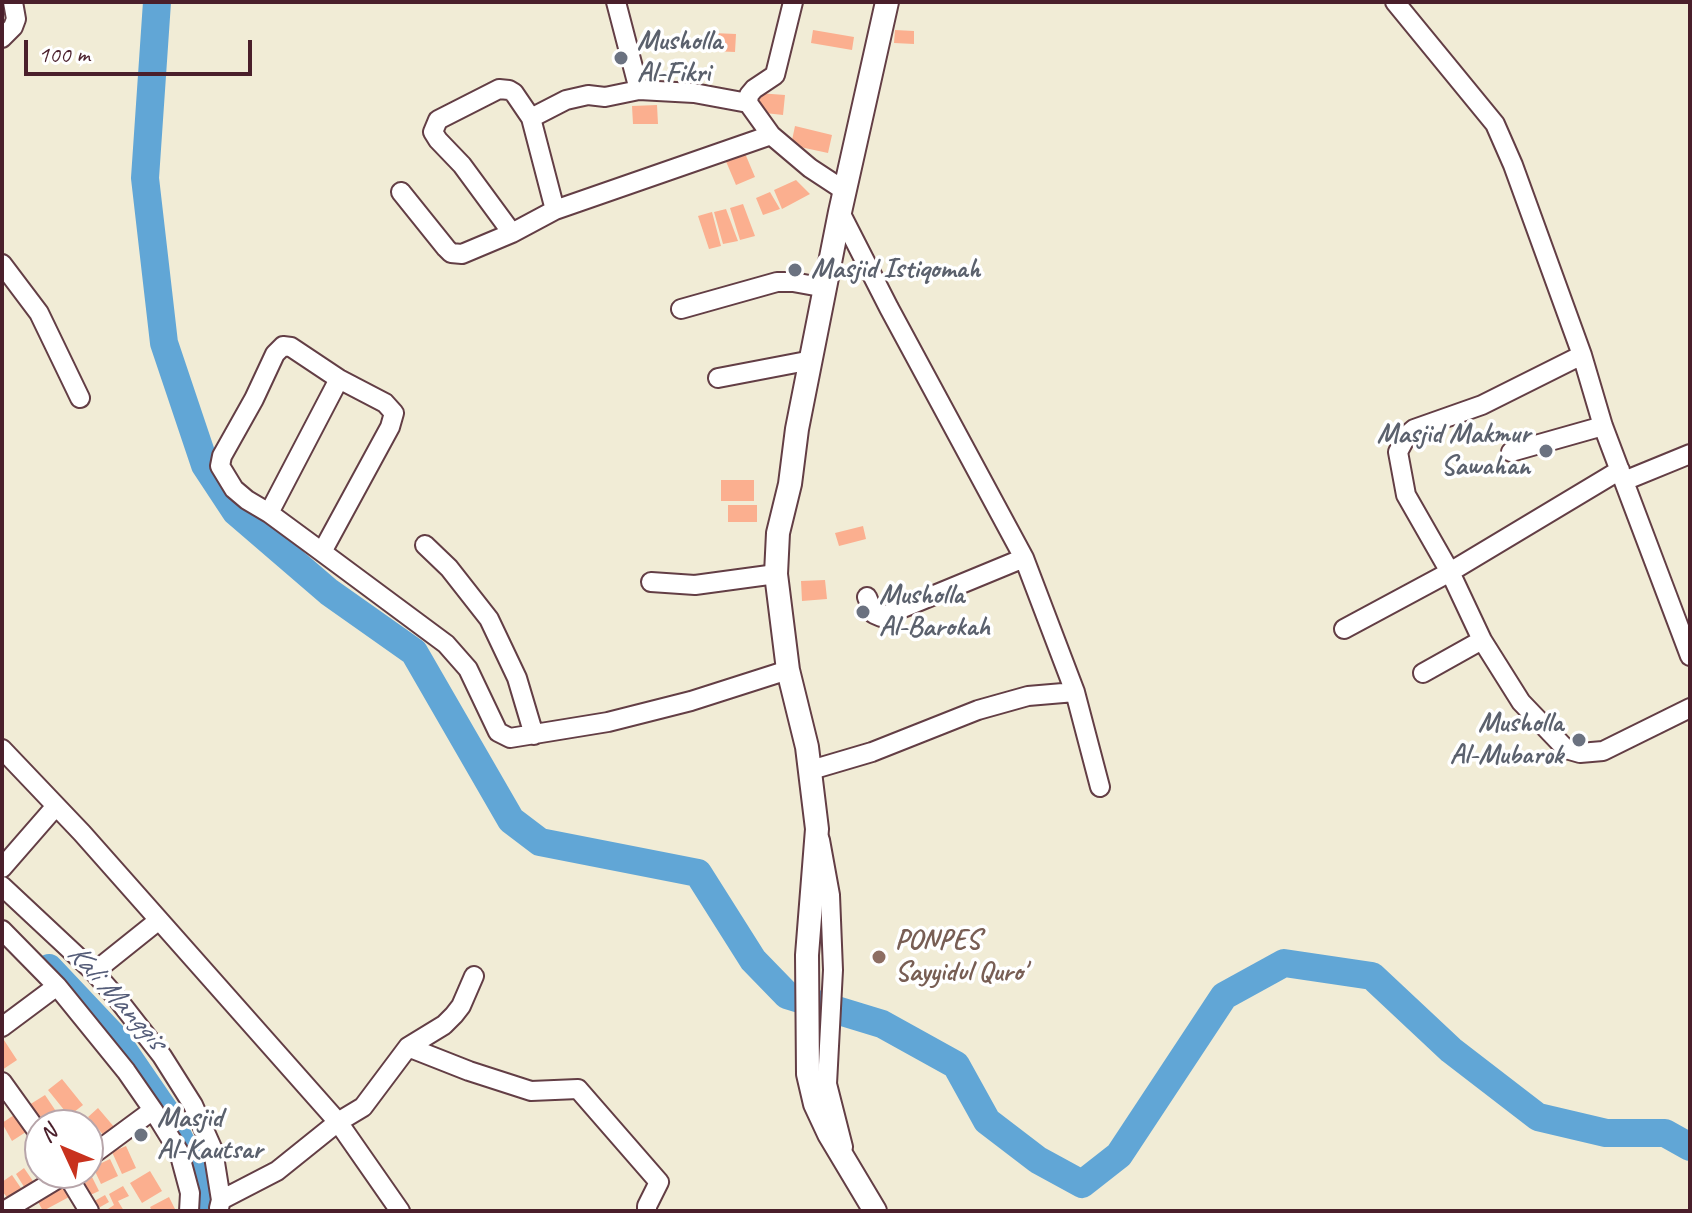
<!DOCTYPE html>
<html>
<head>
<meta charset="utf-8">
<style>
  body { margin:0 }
  #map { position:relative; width:1692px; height:1213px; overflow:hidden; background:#f1ecd6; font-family:Caveat,sans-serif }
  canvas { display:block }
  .frame { position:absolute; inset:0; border:4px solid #4a1f2b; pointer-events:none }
  .north { position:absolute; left:24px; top:1109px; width:80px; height:80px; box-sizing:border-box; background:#fff; border:2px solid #b7a5aa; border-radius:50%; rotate:314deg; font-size:22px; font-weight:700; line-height:32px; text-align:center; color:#4a1f2b }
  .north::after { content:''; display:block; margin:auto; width:28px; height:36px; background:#c8321e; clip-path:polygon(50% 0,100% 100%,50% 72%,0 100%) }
  .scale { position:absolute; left:24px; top:40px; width:228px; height:36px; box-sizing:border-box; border:4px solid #4a1f2b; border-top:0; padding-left:10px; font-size:24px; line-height:28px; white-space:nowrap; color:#4a1f2b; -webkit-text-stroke:6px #fff; paint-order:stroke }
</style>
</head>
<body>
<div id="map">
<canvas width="1692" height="1213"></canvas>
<div class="frame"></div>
<div class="north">N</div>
<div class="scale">100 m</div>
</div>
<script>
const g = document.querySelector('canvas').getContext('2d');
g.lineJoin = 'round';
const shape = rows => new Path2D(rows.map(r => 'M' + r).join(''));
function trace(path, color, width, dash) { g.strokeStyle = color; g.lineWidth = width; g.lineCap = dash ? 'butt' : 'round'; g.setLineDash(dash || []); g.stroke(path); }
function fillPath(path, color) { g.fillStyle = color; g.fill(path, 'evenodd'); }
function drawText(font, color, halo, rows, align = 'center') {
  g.font = font + ' Caveat,sans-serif'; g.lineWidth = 7; g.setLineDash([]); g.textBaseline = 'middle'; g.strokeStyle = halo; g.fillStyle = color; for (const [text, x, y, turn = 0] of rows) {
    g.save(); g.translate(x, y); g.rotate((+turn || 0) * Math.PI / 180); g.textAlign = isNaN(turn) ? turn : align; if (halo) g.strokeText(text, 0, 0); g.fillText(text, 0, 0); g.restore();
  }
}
trace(shape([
  [157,2,145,178,164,343,205,465,236,512,329,592,414,652,511,820,540,842,698,873,753,960,787,995,882,1024,956,1065,987,1121,1038,1160,1082,1184,1119,1155,1224,996,1284,963,1372,976,1451,1050,1538,1117,1606,1133,1665,1133,1690,1147],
  [49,968,115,1038,167,1114,192,1164,204,1211]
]), '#61a6d6', 28);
fillPath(shape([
  [813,30,854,37,852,50,811,43],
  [895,30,914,31,914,44,894,43],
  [713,33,736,34,735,52,712,51],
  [758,93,785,95,783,115,756,112],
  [657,105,658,124,633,124,632,106],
  [795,126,832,135,828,153,791,145],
  [744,151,755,177,736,185,725,159],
  [796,180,810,194,782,209,774,190],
  [770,192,780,209,763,215,756,198],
  [743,204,755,236,740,240,730,208],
  [726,209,738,241,723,244,714,212],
  [712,212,721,246,709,249,698,216],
  [721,480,754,480,754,501,721,501],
  [728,505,757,505,757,522,728,522],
  [863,526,866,539,839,546,835,533],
  [825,580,827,599,802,601,801,581],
  [2,1037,17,1060,2,1070],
  [62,1079,83,1105,69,1116,48,1090],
  [45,1095,64,1123,62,1125,43,1125,29,1105],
  [98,1108,115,1128,105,1137,88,1117],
  [17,1113,29,1130,12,1141,2,1123],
  [126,1146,136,1168,122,1174,112,1152],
  [40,1158,40,1173,48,1173,39,1179,30,1164],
  [110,1159,118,1176,101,1184,93,1167],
  [24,1168,35,1184,26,1190,16,1174],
  [150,1171,162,1191,142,1203,130,1183],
  [84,1173,90,1173,99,1191,86,1197,76,1177],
  [12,1175,23,1191,10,1201,2,1191,2,1182],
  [64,1186,69,1197,43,1211,37,1200],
  [123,1186,129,1196,118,1201,124,1211,105,1211,114,1205,109,1194],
  [105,1195,109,1202,95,1210,91,1203],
  [169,1197,175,1209,152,1211,150,1207]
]), '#fbaf8f');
const minor = shape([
  [616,2,639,90,694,93,748,103,771,135,810,168,845,191],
  [1395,2,1495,124,1513,165,1582,355,1603,426,1690,656],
  [2,38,13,27,16,19,13,2],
  [748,103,749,95,754,89,775,75,793,2],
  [531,118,555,210],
  [401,192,446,248,451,253,462,254,512,233,555,210,771,135],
  [840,212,889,308,1024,558,1075,692,1100,787],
  [512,233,462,165,438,140,433,132,438,120,499,89,509,90,514,93,531,118,566,100,588,95,605,97,639,90],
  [2,264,39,313,80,398],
  [681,309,777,282,793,282,826,288],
  [283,346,291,347,339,379,385,403,394,413,390,427,322,552,269,513,247,500,234,489,220,466,222,456,254,399,275,354,283,346],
  [718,378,812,360],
  [1511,452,1603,426],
  [1624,481,1690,454],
  [269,513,339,379],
  [425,545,449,568,489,619,517,678,534,735],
  [322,552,446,644,468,669,498,732,510,738,608,722,691,701,788,670],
  [651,582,695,585,776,574],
  [867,597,874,614,881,617,1024,558],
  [1344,629,1450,572,1406,495,1398,452,1407,435,1414,429,1482,405,1582,355],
  [1482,640,1521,702,1566,749,1580,753,1603,751,1690,708],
  [1423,673,1482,640,1450,572,1620,470],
  [2,749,82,833,338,1122,400,1211],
  [811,770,872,752,978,710,1028,696,1075,692],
  [820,840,830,895,833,970,827,1084,843,1147],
  [2,868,56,806],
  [2,886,94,972,116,997,162,1056,193,1105,213,1150,221,1200],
  [2,930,57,986,126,1071,153,1110,179,1152,190,1193,189,1211],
  [94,972,159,920],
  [2,1027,57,986],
  [408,1047,469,1071,531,1091,578,1089,659,1182,647,1206,647,1211],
  [2,1082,40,1135],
  [88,1158,153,1110],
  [66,1173,89,1211],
  [219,1208,221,1200,277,1171,338,1122,363,1107,408,1047,444,1025,454,1015,461,1006,474,976],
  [4,1211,67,1173]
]);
const tertiary = shape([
  [875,1211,829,1134,815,1104,808,1074,807,955,817,829,807,747,788,670,776,574,778,533,790,484,797,429,840,212,887,2]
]);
trace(minor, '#633e45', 22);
trace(tertiary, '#633e45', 26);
trace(minor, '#fff', 18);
trace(tertiary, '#fff', 22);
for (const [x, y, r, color] of [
  [621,58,8,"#6b7280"],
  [795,270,8,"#6b7280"],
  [1546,451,8,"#6b7280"],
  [863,612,8,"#6b7280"],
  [1579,740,8,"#6b7280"],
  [879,957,8,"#8d6e63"],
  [141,1135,8,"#6b7280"]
]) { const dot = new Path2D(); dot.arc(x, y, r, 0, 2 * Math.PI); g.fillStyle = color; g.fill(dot); trace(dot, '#fff', 3); }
drawText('bold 28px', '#5b616d', '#fff', [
  ["Musholla",637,42],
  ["Al-Fikri",637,74],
  ["Masjid Istiqomah",811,270],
  ["Masjid Makmur",1530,435,"right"],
  ["Sawahan",1530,467,"right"],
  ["Musholla",879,596],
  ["Al-Barokah",879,628],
  ["Musholla",1563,724,"right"],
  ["Al-Mubarok",1563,756,"right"],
  ["Masjid",157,1119],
  ["Al-Kautsar",157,1151]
], 'left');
drawText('bold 28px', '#785e54', '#fff', [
  ["PONPES",895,941],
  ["Sayyidul Quro'",895,973]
], 'left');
drawText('italic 30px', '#545c78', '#fff', [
  ["Kali Manggis",116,997,48]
]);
</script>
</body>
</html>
